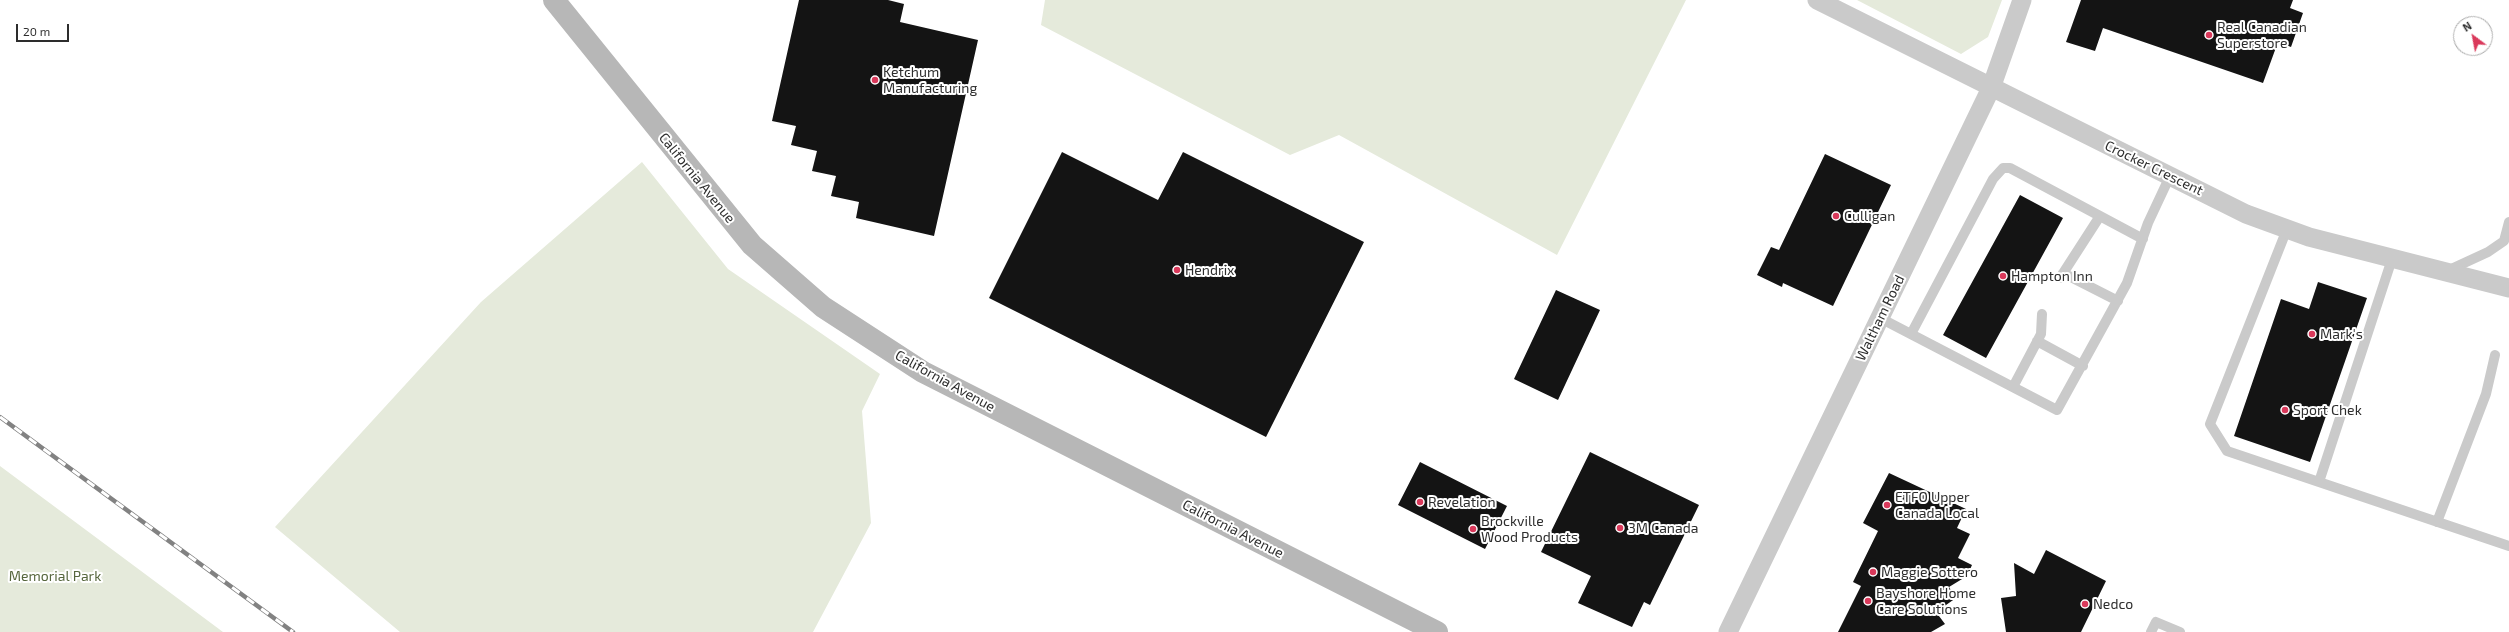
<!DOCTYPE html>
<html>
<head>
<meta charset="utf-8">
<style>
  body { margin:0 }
  #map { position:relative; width:2509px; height:632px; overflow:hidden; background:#fff; font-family:"Exo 2",sans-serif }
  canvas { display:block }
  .north { position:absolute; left:2453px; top:16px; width:40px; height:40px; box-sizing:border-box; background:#fff; border:1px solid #ababab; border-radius:50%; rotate:328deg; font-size:11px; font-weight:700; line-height:16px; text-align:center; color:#2d2d2d }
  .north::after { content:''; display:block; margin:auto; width:14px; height:18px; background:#da395b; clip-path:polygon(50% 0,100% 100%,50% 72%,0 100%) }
  .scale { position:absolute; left:16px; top:24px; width:53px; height:18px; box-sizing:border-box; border:2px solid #2d2d2d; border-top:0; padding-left:5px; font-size:12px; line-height:14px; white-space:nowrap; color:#2d2d2d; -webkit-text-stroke:3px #fff; paint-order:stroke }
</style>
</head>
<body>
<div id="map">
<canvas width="2509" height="632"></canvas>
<div class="north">N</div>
<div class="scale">20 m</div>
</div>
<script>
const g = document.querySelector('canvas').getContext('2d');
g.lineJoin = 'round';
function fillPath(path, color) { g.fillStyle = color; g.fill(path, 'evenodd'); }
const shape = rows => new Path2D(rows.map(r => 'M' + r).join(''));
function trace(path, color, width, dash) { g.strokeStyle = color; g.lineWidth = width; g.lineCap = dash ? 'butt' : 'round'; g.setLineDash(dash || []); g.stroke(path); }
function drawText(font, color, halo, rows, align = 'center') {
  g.font = font + ' "Exo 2",sans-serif'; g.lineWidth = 4; g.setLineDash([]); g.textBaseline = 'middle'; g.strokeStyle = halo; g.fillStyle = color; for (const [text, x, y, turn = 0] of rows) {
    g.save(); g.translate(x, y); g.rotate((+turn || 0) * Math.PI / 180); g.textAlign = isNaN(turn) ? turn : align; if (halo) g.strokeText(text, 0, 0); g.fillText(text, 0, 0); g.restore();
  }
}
fillPath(shape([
  [1045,0,1686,0,1557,255,1339,135,1290,155,1041,25],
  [1857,0,2002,0,1988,37,1961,54],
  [642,162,728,269,880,374,862,411,871,523,813,632,400,632,275,527,481,302],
  [0,466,223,632,0,632]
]), '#e5eadb');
fillPath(shape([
  [799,0,888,0,904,4,900,22,978,40,934,236,856,218,859,202,831,196,836,176,812,171,817,151,791,145,796,126,772,121],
  [2081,0,2293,0,2290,8,2303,13,2291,47,2278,42,2263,83,2103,28,2095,51,2066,42],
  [1062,152,1158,200,1183,152,1364,242,1266,437,989,298],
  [1825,154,1891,185,1833,306,1783,283,1782,287,1757,275,1771,247,1779,250],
  [2020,195,2063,218,1986,358,1943,335],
  [2318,282,2367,298,2310,462,2234,436,2281,299,2309,309],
  [1556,290,1600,310,1558,400,1514,379],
  [1590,452,1699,505,1650,605,1644,602,1632,627,1578,603,1591,576,1541,552],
  [1420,462,1507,506,1485,549,1398,505],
  [1889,473,1966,509,1957,528,1970,534,1958,558,1972,565,1967,576,1949,587,1956,598,1936,612,1945,624,1931,632,1838,632,1861,586,1853,582,1878,531,1863,523],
  [2046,550,2106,581,2081,632,2006,632,2001,598,2016,596,2014,563,2034,574]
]), '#141414');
trace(shape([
  [2287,229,2210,424,2227,451,2509,546],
  [2449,270,2488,252,2504,241,2509,222],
  [2063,273,2118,301],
  [2060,278,2100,216],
  [1880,318,2057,410,2127,283,2148,223,2170,176],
  [1911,334,1993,179,2003,168,2010,168,2143,239],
  [2037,341,2083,366],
  [2013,387,2041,334,2042,314],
  [2319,482,2392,259],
  [2437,522,2486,394,2495,355],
  [2151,632,2156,622,2180,632]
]), '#cacaca', 10);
trace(shape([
  [1817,0,2246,214,2309,237,2509,288],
  [1728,632,1991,88,2022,0]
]), '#cacaca', 19);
trace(shape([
  [554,0,752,245,823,307,923,372,1437,632]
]), '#b7b7b7', 22);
const rail = shape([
  [0,417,293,632]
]);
trace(rail, '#828282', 4.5);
trace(rail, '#fff', 3, [9]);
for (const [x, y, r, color] of [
  [2209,35,4,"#da395b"],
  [875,80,4,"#da395b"],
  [1836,216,4,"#da395b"],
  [1177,270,4,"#da395b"],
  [2003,276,4,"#da395b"],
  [2312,334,4,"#da395b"],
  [2285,410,4,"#da395b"],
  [1420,502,4,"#da395b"],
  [1887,505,4,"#da395b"],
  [1620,528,4,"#da395b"],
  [1473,529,4,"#da395b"],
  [1873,572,4,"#da395b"],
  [1868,601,4,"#da395b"],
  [2085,604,4,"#da395b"]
]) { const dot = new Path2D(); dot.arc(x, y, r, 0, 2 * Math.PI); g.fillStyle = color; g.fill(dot); trace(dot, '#fff', 1.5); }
drawText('14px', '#2d2d2d', '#fff', [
  ["Real Canadian",2217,27],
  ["Superstore",2217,43],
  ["Ketchum",883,72],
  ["Manufacturing",883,88],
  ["Culligan",1844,216],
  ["Hendrix",1185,270],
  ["Hampton Inn",2011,276],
  ["Mark's",2320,334],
  ["Sport Chek",2293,410],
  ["ETFO Upper",1895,497],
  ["Canada Local",1895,513],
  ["Revelation",1428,502],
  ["Brockville",1481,521],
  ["Wood Products",1481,537],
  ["3M Canada",1628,528],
  ["Maggie Sottero",1881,572],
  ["Bayshore Home",1876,593],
  ["Care Solutions",1876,609],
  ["Nedco",2093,604]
], 'left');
drawText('14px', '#2d2d2d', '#fff', [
  ["Crocker Crescent",2154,168,26],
  ["California Avenue",697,178,51],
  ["Waltham Road",1880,318,-64],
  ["California Avenue",945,381,29],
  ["California Avenue",1233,529,27]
]);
drawText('14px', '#56663d', '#fff', [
  ["Memorial Park",55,576]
]);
</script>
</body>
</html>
